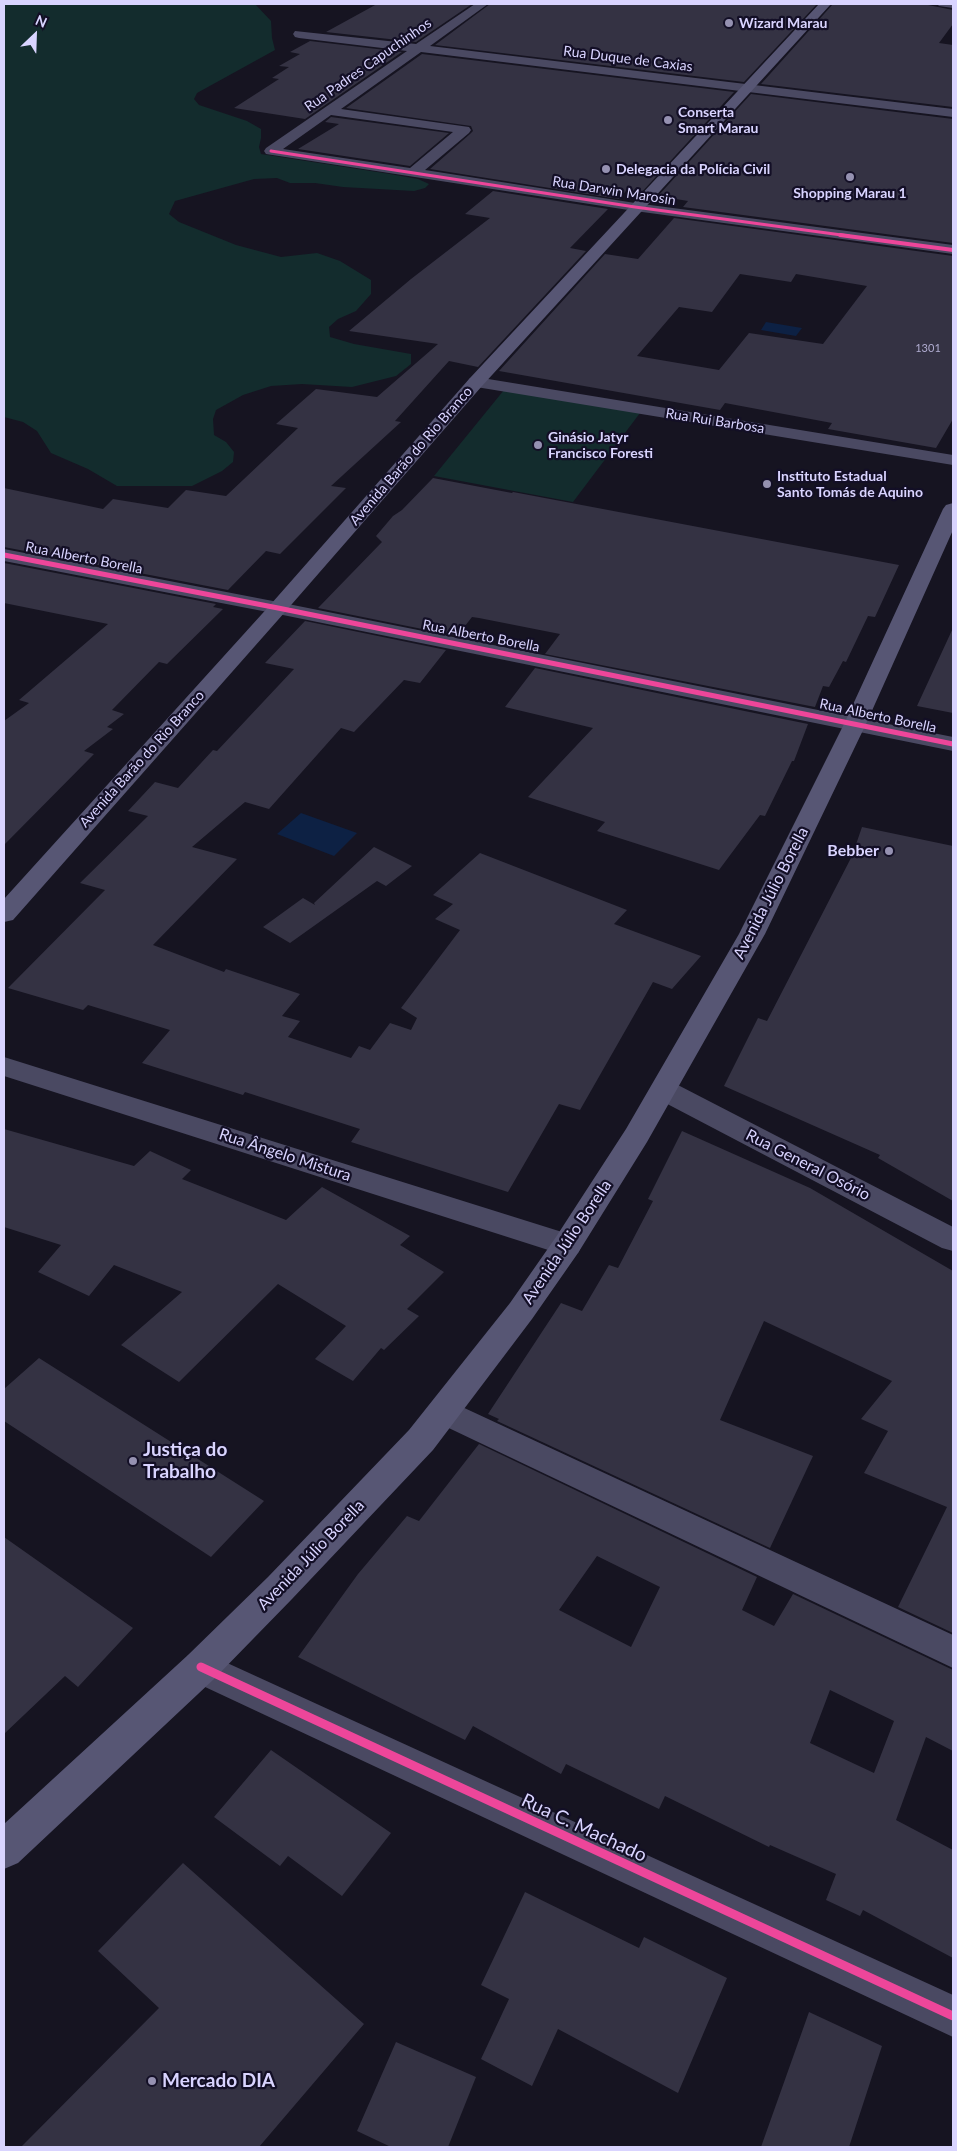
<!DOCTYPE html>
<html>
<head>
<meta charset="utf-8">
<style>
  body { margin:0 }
  #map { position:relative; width:957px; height:2151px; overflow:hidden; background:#161421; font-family:Lato,sans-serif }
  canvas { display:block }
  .frame { position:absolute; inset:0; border:5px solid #d9d4ff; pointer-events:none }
  .north { position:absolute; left:10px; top:10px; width:50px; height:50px; -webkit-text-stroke:4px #130f26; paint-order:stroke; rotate:24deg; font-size:14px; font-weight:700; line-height:20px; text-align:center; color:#d9d4ff }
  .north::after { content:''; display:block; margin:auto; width:18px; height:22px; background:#d9d4ff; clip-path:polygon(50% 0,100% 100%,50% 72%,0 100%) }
</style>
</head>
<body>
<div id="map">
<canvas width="957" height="2151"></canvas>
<div class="frame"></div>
<div class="north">N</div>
</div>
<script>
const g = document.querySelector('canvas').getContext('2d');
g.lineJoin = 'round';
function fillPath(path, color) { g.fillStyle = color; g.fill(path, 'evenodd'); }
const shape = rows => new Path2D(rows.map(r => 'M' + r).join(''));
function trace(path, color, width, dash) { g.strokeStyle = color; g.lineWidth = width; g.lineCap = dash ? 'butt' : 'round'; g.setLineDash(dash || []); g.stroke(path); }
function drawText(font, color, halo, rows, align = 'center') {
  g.font = font + ' Lato,sans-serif'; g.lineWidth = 4.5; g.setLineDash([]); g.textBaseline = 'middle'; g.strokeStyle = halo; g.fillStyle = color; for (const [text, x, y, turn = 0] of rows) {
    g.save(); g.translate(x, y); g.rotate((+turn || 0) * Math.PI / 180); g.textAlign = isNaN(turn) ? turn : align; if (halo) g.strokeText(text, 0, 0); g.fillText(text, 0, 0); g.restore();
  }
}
fillPath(shape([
  [4,4,255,4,271,21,272,38,275,50,197,93,194,99,199,105,247,121,261,129,261,138,259,147,261,154,390,174,418,179,429,184,425,188,414,191,343,187,315,183,290,183,277,178,254,179,175,201,169,214,179,222,236,245,281,257,317,253,340,261,371,280,371,294,356,311,338,319,329,327,330,337,354,344,411,354,411,364,396,376,352,387,302,384,271,386,243,395,216,410,213,419,214,435,226,442,234,452,233,462,222,471,192,486,117,486,88,469,51,453,37,431,23,422,4,417],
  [504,390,640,413,573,502,434,476]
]), '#132c2d');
fillPath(shape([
  [766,322,802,328,796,336,761,330],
  [301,813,357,833,334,856,277,834]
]), '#0d2144');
fillPath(shape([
  [377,4,472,4,416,42,326,32],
  [490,4,817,4,744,82,435,45],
  [833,4,923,4,953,10,953,24,939,43,953,45,953,107,761,84],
  [310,41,402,52,305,119,234,108,279,79,272,78,289,67,279,66,300,54,290,52],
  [422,54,734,92,640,194,626,191,619,199,430,169,470,134,473,131,471,126,346,108],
  [751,94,953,119,953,243,683,207,688,201,658,196],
  [331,117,449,133,410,166,298,149,339,124,325,122],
  [493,191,608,209,570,248,586,251,478,367,449,361,395,421,401,422,331,486,346,488,280,554,266,551,228,590,4,547,4,488,103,509,113,499,168,508,186,490,226,496,298,428,276,424,316,389,377,397,438,344,349,331,411,279,490,218,465,214],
  [674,218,953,256,953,419,936,448,828,429,832,423,725,403,720,410,499,371,605,254,638,259],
  [740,274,791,282,796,274,867,286,823,344,749,333,719,370,637,356,679,307,712,312],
  [433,478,512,493,513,492,899,565,875,617,868,616,846,662,843,661,829,687,823,686,815,707,545,654,560,634,479,618,472,617,457,636,318,608,382,542,376,536,393,516,402,510],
  [4,563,216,604,213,607,223,609,167,664,159,662,112,710,124,714,107,727,113,729,84,751,94,754,4,845,4,721,29,703,19,700,108,624,4,603],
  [305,621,446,650,420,683,404,680,354,732,341,728,269,809,245,802,192,847,237,859,153,945,224,972,226,969,300,994,282,1016,300,1021,288,1037,351,1058,359,1046,370,1050,390,1023,411,1030,417,1018,401,1008,460,930,435,919,453,904,433,895,480,853,627,910,614,924,701,956,672,989,653,982,580,1110,559,1104,508,1192,351,1142,360,1129,245,1092,243,1095,142,1063,170,1030,88,1005,83,1010,8,988,105,890,80,883,148,816,128,811,155,782,178,788,213,750,217,751,294,669,265,663],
  [953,628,953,713,917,706],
  [535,668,808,724,794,761,792,761,765,816,760,815,719,870,597,831,605,822,528,797,593,728,505,707],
  [862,827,953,846,953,1201,878,1158,880,1155,724,1086,758,1018,767,1021,852,856],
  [374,847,412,866,386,886,377,881,290,943,263,927,303,898,315,905,314,903],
  [4,1129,134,1166,150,1151,191,1170,182,1179,286,1220,322,1187,410,1236,400,1245,444,1272,407,1309,419,1316,384,1350,381,1348,353,1381,315,1359,346,1326,278,1284,179,1382,121,1345,182,1292,114,1265,89,1296,38,1272,61,1245,4,1227],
  [682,1131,810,1188,953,1271,953,1633,898,1607,947,1507,864,1473,888,1431,861,1419,892,1381,764,1321,720,1420,813,1456,770,1548,497,1421,499,1419,488,1414,561,1303,582,1311,609,1265,618,1268,653,1201,648,1199],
  [39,1358,264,1501,211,1557,4,1421,4,1389],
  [479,1444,757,1577,742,1610,774,1626,793,1594,953,1670,953,1751,926,1737,896,1820,953,1850,953,1958,863,1910,860,1916,826,1900,836,1874,770,1845,769,1847,665,1796,659,1809,566,1764,561,1774,473,1726,465,1740,298,1657,358,1574,407,1516,419,1521],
  [597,1556,660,1587,631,1647,559,1610],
  [830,1690,894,1721,874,1773,810,1743],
  [4,1537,133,1628,78,1687,65,1676,4,1734],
  [271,1750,391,1833,342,1896,288,1856,280,1866,214,1817],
  [183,1863,364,2024,259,2147,21,2147,159,2008,98,1951],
  [525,1892,639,1948,644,1937,727,1978,678,2093,558,2029,532,2086,481,2059,509,1999,481,1985],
  [809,2012,882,2046,849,2147,761,2147],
  [396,2042,476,2077,448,2147,391,2147,357,2131]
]), '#343243');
fillPath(shape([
  [475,4,488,4,430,46,953,109,953,117,421,52,341,109,469,127,471,130,469,133,425,170,635,203,953,245,953,254,635,211,266,154,264,151,266,148,407,51,299,38,295,37,293,34,295,31,416,44,475,4],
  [331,115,453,132,410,168,283,149,331,115],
  [937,4,953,4,953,8,939,6,937,4],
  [476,377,953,455,953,465,470,386,467,382,470,378,476,377],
  [4,549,278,602,953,737,953,751,278,614,4,561,4,549],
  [4,1057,578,1237,582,1245,578,1253,567,1256,4,1076,4,1057],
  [664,1080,674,1083,953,1227,953,1251,942,1248,654,1097,650,1090,654,1083,664,1080],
  [445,1399,953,1635,953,1668,434,1421,429,1412,434,1403,445,1399],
  [201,1651,953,1995,953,2037,188,1679,183,1667,188,1655,201,1651]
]), '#4a4962');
fillPath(shape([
  [819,4,831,4,482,386,285,612,13,920,4,922,4,899,271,604,470,378,819,4],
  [953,503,953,530,866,724,765,934,647,1142,578,1253,532,1319,433,1450,292,1599,214,1679,18,1863,4,1869,4,1824,188,1655,268,1577,409,1430,510,1303,556,1237,626,1129,739,934,844,724,943,509,946,505,953,503]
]), '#575674');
trace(shape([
  [271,151,635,207,849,236]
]), '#ed469a', 3);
trace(shape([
  [840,235,953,250]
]), '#ed469a', 4);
trace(shape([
  [4,555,278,608,953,744]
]), '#ed469a', 5);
trace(shape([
  [201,1667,953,2016]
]), '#ed469a', 9);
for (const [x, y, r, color] of [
  [729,23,5,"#9591b1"],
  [668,120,5,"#9591b1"],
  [606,169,5,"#9591b1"],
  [850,177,5,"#9591b1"],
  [538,445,5,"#9591b1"],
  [767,484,5,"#9591b1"],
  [889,851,5,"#9591b1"],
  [133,1461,5,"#9591b1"],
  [152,2081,5,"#9591b1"]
]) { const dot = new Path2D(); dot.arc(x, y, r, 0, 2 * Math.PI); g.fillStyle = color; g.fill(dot); trace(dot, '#130f26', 2); }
drawText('11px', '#b0acd0', null, [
  ["1301",928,348]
]);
drawText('bold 14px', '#d9d4ff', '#130f26', [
  ["Wizard Marau",739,23],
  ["Conserta",678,112],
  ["Smart Marau",678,128],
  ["Delegacia da Polícia Civil",616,169],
  ["Shopping Marau 1",850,193,"center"],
  ["Ginásio Jatyr",548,437],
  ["Francisco Foresti",548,453],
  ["Instituto Estadual",777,476],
  ["Santo Tomás de Aquino",777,492]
], 'left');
drawText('14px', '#d9d4ff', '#130f26', [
  ["Rua Duque de Caxias",628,59,7],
  ["Rua Padres Capuchinhos",368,65,-35],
  ["Rua Darwin Marosin",614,191,9],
  ["Rua Rui Barbosa",715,421,9],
  ["Avenida Barão do Rio Branco",411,456,-49],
  ["Rua Alberto Borella",84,558,11],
  ["Rua Alberto Borella",481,636,11],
  ["Rua Alberto Borella",878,716,12],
  ["Avenida Barão do Rio Branco",142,759,-48]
]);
drawText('bold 16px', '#d9d4ff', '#130f26', [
  ["Bebber",879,851]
], 'right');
drawText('16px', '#d9d4ff', '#130f26', [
  ["Avenida Júlio Borella",771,893,-63],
  ["Rua Ângelo Mistura",285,1155,18],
  ["Rua General Osório",808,1165,27],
  ["Avenida Júlio Borella",567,1242,-56],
  ["Avenida Júlio Borella",311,1555,-46]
]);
drawText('bold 19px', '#d9d4ff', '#130f26', [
  ["Justiça do",143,1450],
  ["Trabalho",143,1472],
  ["Mercado DIA",162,2081]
], 'left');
drawText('19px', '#d9d4ff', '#130f26', [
  ["Rua C. Machado",584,1828,25]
]);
</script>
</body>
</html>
